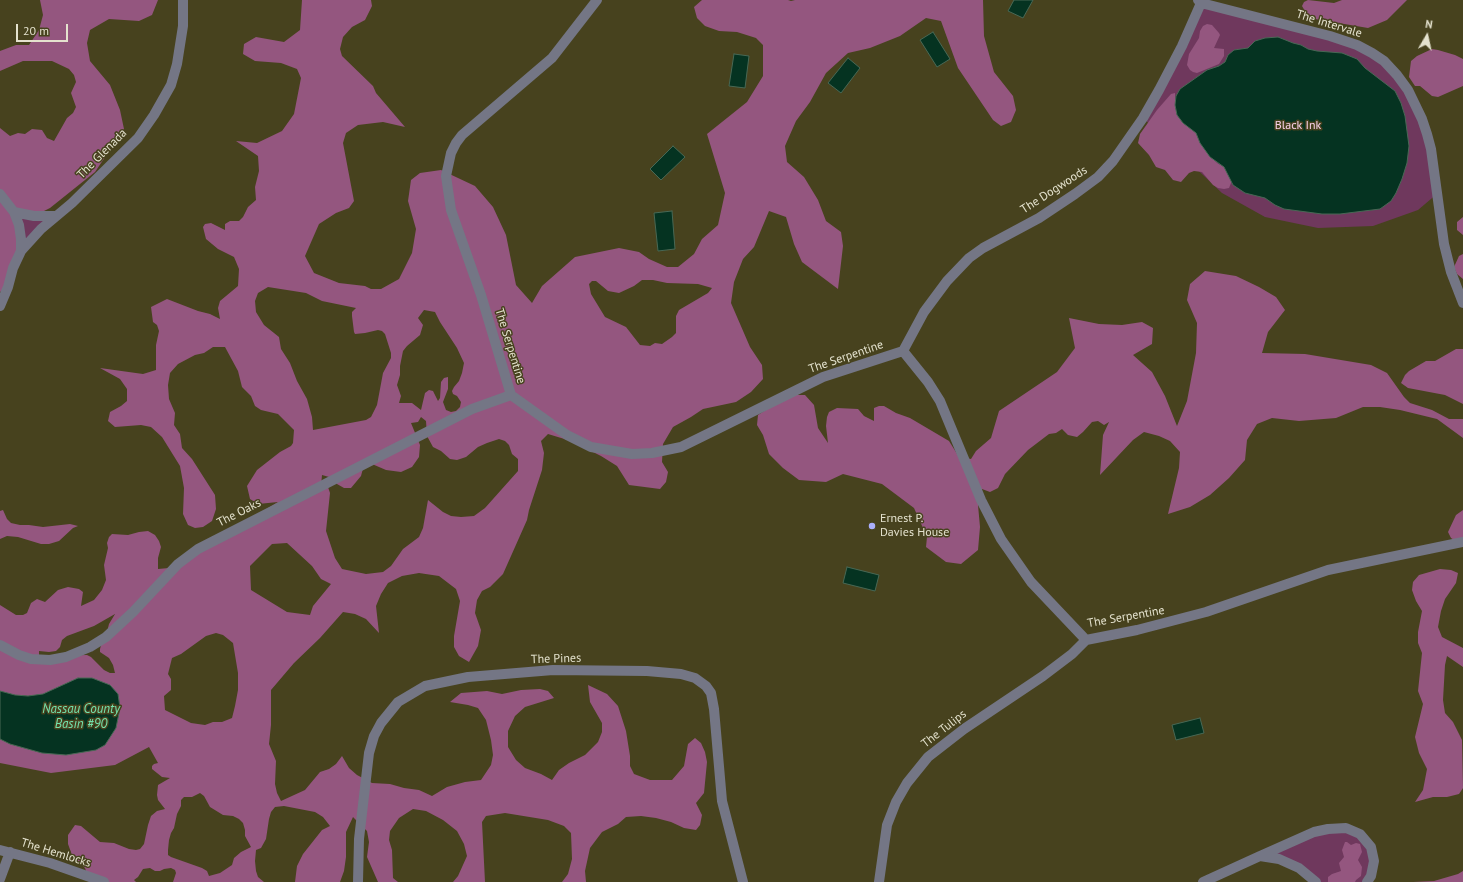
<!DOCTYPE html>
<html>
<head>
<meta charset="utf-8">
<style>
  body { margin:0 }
  #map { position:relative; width:1463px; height:882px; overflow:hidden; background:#47421e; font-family:"PT Sans",sans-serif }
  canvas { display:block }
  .north { position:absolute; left:1407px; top:16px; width:40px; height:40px; -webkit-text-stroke:3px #47421e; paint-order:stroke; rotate:9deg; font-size:11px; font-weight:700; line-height:16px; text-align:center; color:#e4e2ce }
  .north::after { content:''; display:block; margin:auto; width:14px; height:18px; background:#e4e2ce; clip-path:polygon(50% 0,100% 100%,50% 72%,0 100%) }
  .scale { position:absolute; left:16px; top:24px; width:52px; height:18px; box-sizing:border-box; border:2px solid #e4e2ce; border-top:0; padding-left:5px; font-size:12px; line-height:14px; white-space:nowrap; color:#e4e2ce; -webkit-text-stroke:3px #47421e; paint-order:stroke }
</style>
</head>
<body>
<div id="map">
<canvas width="1463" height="882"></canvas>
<div class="north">N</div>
<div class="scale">20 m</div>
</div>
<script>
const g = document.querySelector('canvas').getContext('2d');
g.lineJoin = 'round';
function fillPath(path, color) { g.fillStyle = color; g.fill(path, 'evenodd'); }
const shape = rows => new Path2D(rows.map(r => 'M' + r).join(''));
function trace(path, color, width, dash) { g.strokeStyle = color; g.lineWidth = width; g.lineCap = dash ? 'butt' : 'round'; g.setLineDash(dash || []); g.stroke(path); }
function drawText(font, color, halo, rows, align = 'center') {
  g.font = font + ' "PT Sans",sans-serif'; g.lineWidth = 3; g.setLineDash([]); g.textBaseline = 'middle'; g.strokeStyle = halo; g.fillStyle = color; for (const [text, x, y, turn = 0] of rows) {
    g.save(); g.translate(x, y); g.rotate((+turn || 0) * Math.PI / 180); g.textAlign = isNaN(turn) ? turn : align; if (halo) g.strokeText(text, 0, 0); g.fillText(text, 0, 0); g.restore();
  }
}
fillPath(shape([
  [1201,3,1330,36,1384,61,1422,119,1438,193,1418,210,1373,226,1318,228,1265,217,1222,193,1143,118],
  [14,212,54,216,21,251],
  [1346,828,1371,847,1367,882,1316,882,1299,868,1260,856,1314,832]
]), '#6f385d');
fillPath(shape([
  [40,0,158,0,152,15,139,21,109,19,90,30,87,43,90,61,110,85,120,110,124,129,95,172,50,208,34,216,14,213,21,239,8,287,0,292,0,128,10,136,18,133,25,134,32,129,42,130,47,138,54,141,67,118,73,113,76,107,71,93,76,82,74,75,69,69,52,61,23,61,0,71,0,51,16,45,29,45,39,30,43,15],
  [302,0,371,0,372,6,365,20,352,27,343,37,340,49,342,56,373,86,376,93,405,127,383,122,358,125,346,133,343,143,354,201,349,208,336,213,319,224,305,256,314,273,339,283,365,286,371,289,381,289,399,279,412,253,416,229,408,201,411,180,420,173,441,170,475,186,493,207,506,235,516,285,532,303,542,286,575,257,619,248,639,252,649,259,667,267,678,267,694,254,702,239,718,225,725,193,707,134,747,102,763,76,763,45,756,38,737,32,719,31,705,26,697,18,694,7,702,0,788,0,791,1,795,0,983,0,984,36,994,72,1013,96,1016,110,1011,122,1001,126,993,120,958,68,941,21,926,18,900,36,870,48,848,53,826,73,810,102,796,121,785,146,787,162,804,177,818,200,826,221,841,232,843,246,838,289,802,262,794,244,786,217,769,211,754,247,743,259,734,282,731,303,750,347,762,365,763,379,751,392,736,402,703,409,691,417,673,427,663,444,662,462,668,472,666,482,660,489,629,485,617,466,601,456,571,441,548,434,541,441,544,453,542,470,529,510,527,520,503,574,490,587,482,591,477,600,475,613,481,630,478,646,469,662,459,656,454,647,454,636,460,601,456,589,439,576,419,573,402,576,388,583,381,594,376,606,379,633,366,619,355,614,343,612,320,638,294,663,271,690,271,725,269,744,276,761,275,784,277,793,281,801,305,790,320,772,329,769,336,764,342,756,349,768,357,775,372,783,390,784,404,788,419,790,432,796,447,787,465,782,481,780,491,765,493,755,491,740,486,720,478,708,468,705,450,702,461,693,487,691,502,694,521,690,540,689,548,691,554,698,525,707,515,716,508,731,508,747,516,760,525,768,541,774,552,780,559,770,569,763,585,755,598,742,602,732,602,723,590,702,588,685,607,694,618,706,626,731,630,756,630,766,634,774,650,780,672,780,684,766,688,744,695,738,701,743,705,752,707,762,704,793,696,803,702,815,700,825,696,830,684,828,671,822,656,818,641,816,626,817,618,824,602,832,590,848,585,871,586,882,562,882,568,874,572,859,571,833,564,826,548,820,505,813,486,816,482,822,485,882,453,882,458,876,467,856,464,844,457,831,443,820,426,811,413,809,399,818,390,831,389,840,392,850,393,878,398,882,378,882,367,857,369,842,367,831,353,817,346,832,346,857,344,871,340,882,295,882,297,866,303,854,322,830,330,826,323,817,315,812,284,806,275,807,271,812,269,819,266,839,261,848,256,850,255,861,256,871,258,877,264,882,173,882,176,873,175,870,171,868,164,869,160,871,155,871,150,868,143,869,138,877,134,880,136,882,90,882,85,868,72,855,68,844,68,835,75,825,81,826,100,842,114,843,129,849,136,850,140,849,144,844,148,825,151,816,157,811,165,809,158,800,157,795,158,785,170,778,162,777,152,769,152,766,154,764,158,763,149,747,115,765,51,773,0,763,0,739,10,744,42,753,60,687,44,694,28,696,15,695,0,691,0,605,16,615,23,615,27,613,31,603,37,599,45,602,58,590,68,587,79,589,83,592,81,606,94,600,102,590,106,580,104,565,108,548,107,543,109,537,112,534,128,535,139,532,148,531,155,535,159,541,161,547,158,558,158,569,169,568,278,502,258,504,250,499,247,486,257,470,280,452,291,446,293,443,294,430,278,414,261,410,255,406,251,396,242,387,238,371,225,347,213,347,204,353,195,355,178,364,170,373,168,385,169,399,175,413,174,425,180,434,182,448,192,459,215,495,216,509,212,521,203,527,195,528,188,525,183,514,184,488,180,466,162,437,151,427,141,425,115,427,108,421,110,412,121,406,127,401,127,389,120,379,100,368,143,374,156,370,156,345,159,331,157,325,153,322,151,307,167,299,198,311,210,314,220,319,218,308,220,301,238,286,239,269,234,257,218,249,206,239,203,227,205,224,211,223,225,230,225,224,230,221,239,221,243,217,248,207,256,200,255,187,259,171,258,156,236,141,257,143,282,131,294,114,301,78,297,69,281,63,255,61,243,54,244,44,256,37,284,42,300,30],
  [642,280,653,280,667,283,698,284,712,288,708,293,679,310,676,316,676,333,672,337,662,344,655,343,650,346,640,345,626,327,605,317,591,294,589,284,592,281,596,281,608,291,619,293,634,286],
  [268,287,306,293,322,301,356,308,352,312,352,316,354,332,355,334,365,333,378,330,382,331,385,334,391,353,391,358,383,373,377,405,371,417,366,420,313,430,312,417,307,399,297,381,290,363,281,349,279,337,264,325,256,312,255,301,258,293],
  [424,310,435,312,440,322,457,348,464,363,462,373,459,381,454,387,452,391,453,394,457,396,461,402,460,407,456,411,451,412,446,410,443,402,448,389,448,377,444,378,441,382,440,398,438,401,433,391,429,390,425,393,421,410,412,403,399,403,401,396,397,385,400,375,400,366,403,351,407,346,420,335,423,325,418,318],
  [421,417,426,421,427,436,433,447,441,451,450,459,457,460,466,457,478,447,487,443,499,439,505,441,509,445,512,454,518,459,518,471,485,508,474,516,461,517,451,516,443,512,428,500,423,528,419,537,403,549,391,566,383,572,366,574,342,569,335,558,326,531,330,493,328,487,321,486,322,475,329,477,337,484,344,488,351,488,361,476,365,461,386,470,401,472,412,467,419,457,420,445,411,423,418,422],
  [287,543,312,566,321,579,331,584,313,606,310,615,287,612,251,590,250,566,272,544],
  [115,614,109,624,106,636,102,642,100,649,100,652,109,658,113,665,115,673,110,673,104,670,91,657,87,655,39,656,39,651,49,652,56,651,60,647,62,640,67,636,94,626],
  [216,633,223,635,233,643,238,673,238,690,235,706,232,718,222,722,213,722,205,725,191,723,165,710,164,696,171,690,171,679,168,674,172,658,181,654,206,636],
  [200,793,204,796,210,807,223,815,233,816,239,819,243,823,245,830,245,836,251,847,241,852,234,858,232,865,220,873,209,876,207,871,202,868,171,857,168,855,168,850,169,840,171,833,174,828,177,814,181,806,181,800,184,797,192,797],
  [1308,0,1334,3,1342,0,1407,0,1387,20,1368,28,1309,18,1302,6,1304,2],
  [1207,24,1212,25,1219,33,1220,35,1214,48,1224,49,1224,56,1219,64,1197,73,1193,72,1190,70,1187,65,1189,54,1199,38,1200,31,1203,26],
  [1432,49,1438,50,1455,55,1463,59,1463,86,1438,97,1432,96,1420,86,1415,86,1409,77,1411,61,1417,56],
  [1175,93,1175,105,1177,115,1183,123,1196,133,1200,143,1217,163,1224,167,1231,180,1231,183,1229,188,1224,189,1218,188,1213,185,1202,172,1194,171,1189,173,1181,182,1173,180,1165,170,1156,167,1149,155,1138,143,1140,134,1157,110,1171,94],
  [1463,217,1463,235,1457,230,1457,222],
  [1463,254,1463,279,1457,274,1454,267,1459,256],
  [1205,271,1236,276,1259,287,1276,297,1285,310,1268,332,1262,353,1305,354,1371,365,1387,373,1404,397,1410,403,1432,410,1449,419,1463,419,1463,438,1437,419,1400,410,1380,407,1363,407,1336,418,1299,421,1272,418,1257,424,1247,440,1245,460,1229,478,1210,495,1190,507,1168,514,1179,468,1180,452,1170,441,1159,436,1144,432,1133,440,1100,475,1103,435,1109,422,1104,425,1098,421,1092,422,1083,432,1077,437,1068,435,1062,429,1056,433,1049,434,1028,450,1005,474,998,488,990,492,982,489,978,505,980,527,978,550,961,564,946,562,926,547,927,537,914,508,882,484,843,474,826,482,799,480,783,468,769,454,763,435,757,425,758,415,775,404,794,395,805,395,814,405,818,428,828,443,826,426,827,417,829,412,837,408,858,409,864,416,874,421,874,408,879,406,884,406,896,413,910,418,949,441,959,457,971,459,976,451,991,438,999,411,1057,372,1075,348,1069,318,1099,324,1122,325,1142,322,1153,328,1152,344,1133,355,1152,372,1165,396,1177,426,1187,401,1196,353,1197,323,1187,300,1190,284],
  [1456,349,1463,349,1463,404,1445,395,1408,388,1401,383,1405,375,1409,371,1426,361,1435,361],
  [3,510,7,519,11,523,20,525,29,525,43,527,70,524,78,526,73,528,59,541,49,544,41,544,18,537,7,536,0,539,0,511],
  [1463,510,1463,546,1451,538,1448,532,1456,515],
  [1440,569,1451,570,1458,573,1456,583,1445,599,1441,611,1438,627,1442,637,1463,648,1463,667,1447,656,1445,665,1443,700,1445,713,1453,722,1462,740,1463,788,1459,794,1447,797,1433,797,1415,802,1423,790,1427,769,1419,753,1415,737,1423,704,1418,691,1422,653,1418,643,1418,632,1422,611,1416,601,1412,590,1413,582,1419,575],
  [1345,842,1347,842,1351,845,1356,843,1360,844,1362,852,1358,860,1362,867,1361,876,1356,880,1355,882,1328,882,1328,877,1332,874,1341,871,1339,863,1344,857,1342,850],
  [1463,871,1463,882,1413,882,1434,881,1458,874]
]), '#94567f');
const water = shape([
  [1014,0,1033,0,1023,18,1008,11,1014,0],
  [933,32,950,59,937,67,920,40,933,32],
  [1278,37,1293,43,1301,45,1308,49,1317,51,1342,53,1357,59,1365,68,1395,91,1401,103,1405,116,1409,146,1407,163,1402,179,1396,193,1391,201,1380,209,1340,214,1322,214,1284,209,1275,205,1265,198,1245,193,1233,185,1224,167,1210,157,1200,143,1196,133,1183,123,1177,115,1175,105,1176,96,1180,89,1207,70,1219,66,1225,62,1228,55,1234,50,1248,48,1255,41,1265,38,1278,37],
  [734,54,749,56,745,88,729,86,734,54],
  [848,58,860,68,841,93,828,83,848,58],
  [673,146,685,157,661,180,650,169,673,146],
  [672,211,675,249,658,251,654,213,672,211],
  [847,567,879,575,875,591,843,583,847,567],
  [78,678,92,678,110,685,118,694,120,708,116,728,105,745,96,750,66,755,42,753,10,744,0,739,0,691,15,695,28,696,43,694,78,678],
  [1200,718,1204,733,1176,740,1172,725,1200,718]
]);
fillPath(water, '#053321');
trace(water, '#486855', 1);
trace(shape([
  [597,0,552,58,462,135,456,143,451,153,446,176,451,210,481,295,511,395,567,435,591,447,632,454,652,453,681,447,823,377,903,351,928,382,940,401,981,500,1001,539,1031,582,1086,640,1137,630,1206,612,1328,570,1463,542],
  [1198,0,1201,3,1330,36,1357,45,1372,53,1384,61,1397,75,1408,90,1422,119,1427,134,1431,149,1444,244,1451,272,1463,303],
  [0,194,14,212,19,225,21,239,21,251],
  [14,212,34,216,54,216],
  [0,306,8,287,13,268,21,251,41,229,72,203,138,138,154,115,171,85,177,64,183,26,183,0],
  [903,351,924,312,947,281,969,258,983,248,1039,218,1075,194,1098,177,1113,161,1143,118,1159,90,1182,46,1201,3],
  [0,645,19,655,31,659,50,660,66,657,90,647,106,637,133,612,178,564,198,549,472,409,511,395],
  [0,850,50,863,104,882],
  [1260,856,1314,832,1328,829,1346,828,1360,834,1371,847,1374,861,1371,876,1367,882],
  [0,879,10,852],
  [358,882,359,839,369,753,374,736,381,723,398,702,425,686,468,677,553,670,647,671,681,674,695,678,706,686,711,693,714,709,722,801,743,882],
  [879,882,887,825,896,802,907,783,928,757,964,729,1043,676,1072,654,1086,640],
  [1203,882,1260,856,1279,859,1299,868,1316,882]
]), '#747685', 10);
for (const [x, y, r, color] of [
  [872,526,4,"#abaffb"]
]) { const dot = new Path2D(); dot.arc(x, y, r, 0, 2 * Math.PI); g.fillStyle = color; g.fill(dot); trace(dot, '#47421e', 1.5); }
drawText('12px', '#e4e2ce', '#47421e', [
  ["The Intervale",1329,24,17],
  ["The Glenada",102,154,-45],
  ["The Dogwoods",1054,190,-33],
  ["The Serpentine",510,346,73],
  ["The Serpentine",846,357,-19],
  ["The Oaks",239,513,-27],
  ["The Serpentine",1126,617,-10],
  ["The Pines",556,659,-2],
  ["The Tulips",944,729,-38],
  ["The Hemlocks",56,853,17]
]);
drawText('12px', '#f5cfe6', '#47421e', [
  ["Black Ink",1298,126]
]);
drawText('12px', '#e4e2ce', '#47421e', [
  ["Ernest P.",880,519],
  ["Davies House",880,533]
], 'left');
drawText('italic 13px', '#73e3ae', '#47421e', [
  ["Nassau County",81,709],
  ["Basin #90",81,724]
]);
</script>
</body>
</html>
